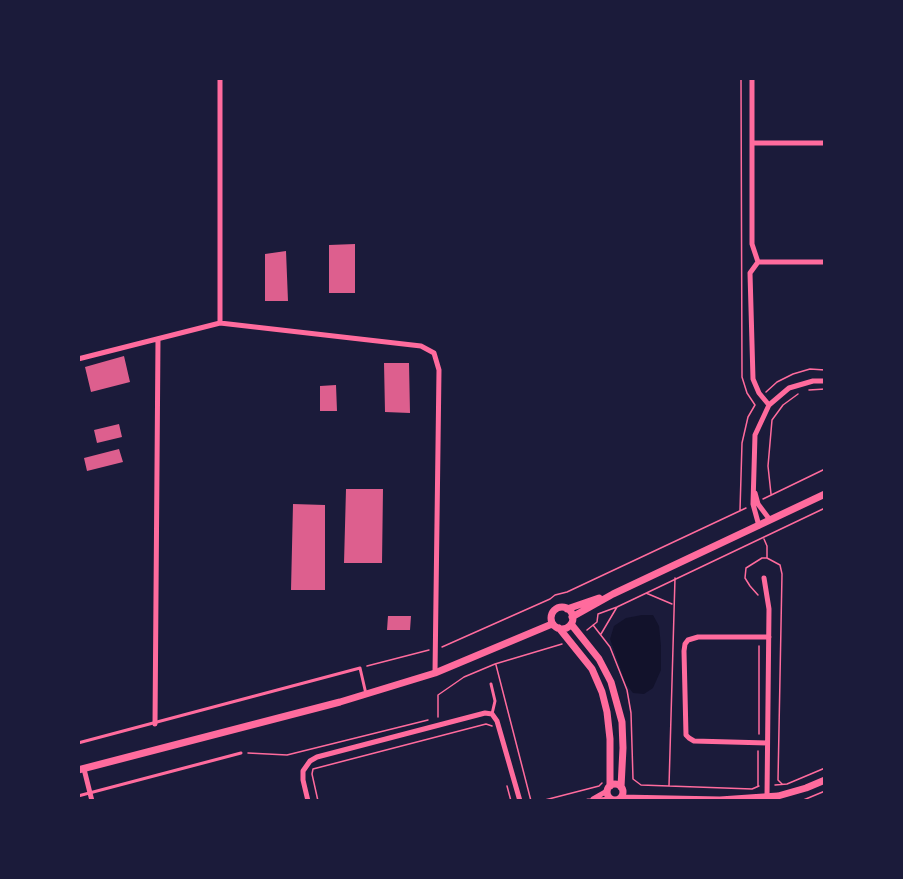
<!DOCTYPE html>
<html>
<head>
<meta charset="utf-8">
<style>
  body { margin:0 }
  #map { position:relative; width:903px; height:879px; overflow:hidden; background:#1b1b3a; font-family:Cabin,sans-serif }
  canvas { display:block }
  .frame { position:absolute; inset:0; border:80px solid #1b1b3a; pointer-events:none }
</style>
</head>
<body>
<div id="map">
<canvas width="903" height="879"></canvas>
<div class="frame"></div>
</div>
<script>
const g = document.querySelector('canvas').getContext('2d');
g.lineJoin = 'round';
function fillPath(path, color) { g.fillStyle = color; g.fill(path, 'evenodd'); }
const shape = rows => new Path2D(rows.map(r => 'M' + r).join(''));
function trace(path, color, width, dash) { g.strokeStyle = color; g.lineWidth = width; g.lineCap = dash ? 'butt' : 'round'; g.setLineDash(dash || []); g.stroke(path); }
fillPath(shape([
  [642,615,653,615,659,626,661,646,661,670,653,688,644,694,633,693,626,684,610,639,614,626,626,618]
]), '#12122b');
fillPath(shape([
  [355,244,355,293,329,293,329,245],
  [286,251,288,301,265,301,265,254],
  [124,356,130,382,91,392,85,367],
  [384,363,409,363,410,413,385,412],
  [336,385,337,411,320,411,320,386],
  [119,424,122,437,97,443,94,430],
  [119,449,123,462,87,471,84,458],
  [346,489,383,489,382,563,344,563],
  [293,504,325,505,325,590,291,590],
  [388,616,411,616,410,630,387,630]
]), '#dd5f8e');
trace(shape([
  [809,390,825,389],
  [766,392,777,382,793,374,810,369,825,370],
  [771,494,768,466,772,420,783,405,798,394],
  [763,499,825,469],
  [740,510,742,443,748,417,755,405,747,393,742,377,741,78],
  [764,539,767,546,767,558],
  [646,593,672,604],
  [758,595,750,586,745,578,746,568,762,558,767,558,780,565,782,574,778,780,782,784],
  [593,625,610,647,627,690,631,713,633,779,641,785,752,789,759,786],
  [587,630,597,622,598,614,617,607,825,508],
  [601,634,617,607],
  [759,646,759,734],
  [442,647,550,599,555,595,567,592,746,508],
  [496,665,531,801],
  [367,666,429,650],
  [438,717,438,695,464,677,495,664,562,644],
  [248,753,287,755,428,720],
  [775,785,787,784,825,768],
  [507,786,511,801],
  [669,786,675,578],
  [758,786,758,751],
  [318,801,312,774,313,769,486,724,492,726],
  [541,801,599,786,602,783],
  [801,801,825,791]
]), '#ff6b9d', 1.5);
trace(shape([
  [491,684,495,701,492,714],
  [78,743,360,668,366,694],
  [78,796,241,753]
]), '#ff6b9d', 3);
trace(shape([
  [752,78,752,244,758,262],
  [752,143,825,143],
  [758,262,750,273,753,379,759,393,769,405],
  [758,262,825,262],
  [220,323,220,78],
  [78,359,220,323,421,346,434,353,439,370,435,673],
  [755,493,758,504,770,520],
  [759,526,753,504,755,435,769,405,789,388,813,381,825,381],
  [764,578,769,609,767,796],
  [155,724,158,339],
  [767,743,694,741,689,738,686,735,684,651,685,644,688,640,698,637,769,637],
  [84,769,92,801],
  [593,799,607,791],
  [308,801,303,780,303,771,310,761,317,757,485,713,492,714,497,721,520,801],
  [588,801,610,799]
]), '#ff6b9d', 5);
trace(shape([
  '551 618a11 11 0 1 1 22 0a11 11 0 1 1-22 0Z',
  [567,609,599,598],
  [572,617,613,594,825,494],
  [571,624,599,659,611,682,622,722,623,748,621,787],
  [559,628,592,669,602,692,607,712,610,739,610,786],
  [78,770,340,702,435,673,552,624],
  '607 792a8 8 0 1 1 16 0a8 8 0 1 1-16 0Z',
  [621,798,720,800,778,796,806,788,825,780]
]), '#ff6b9d', 7);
</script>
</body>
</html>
